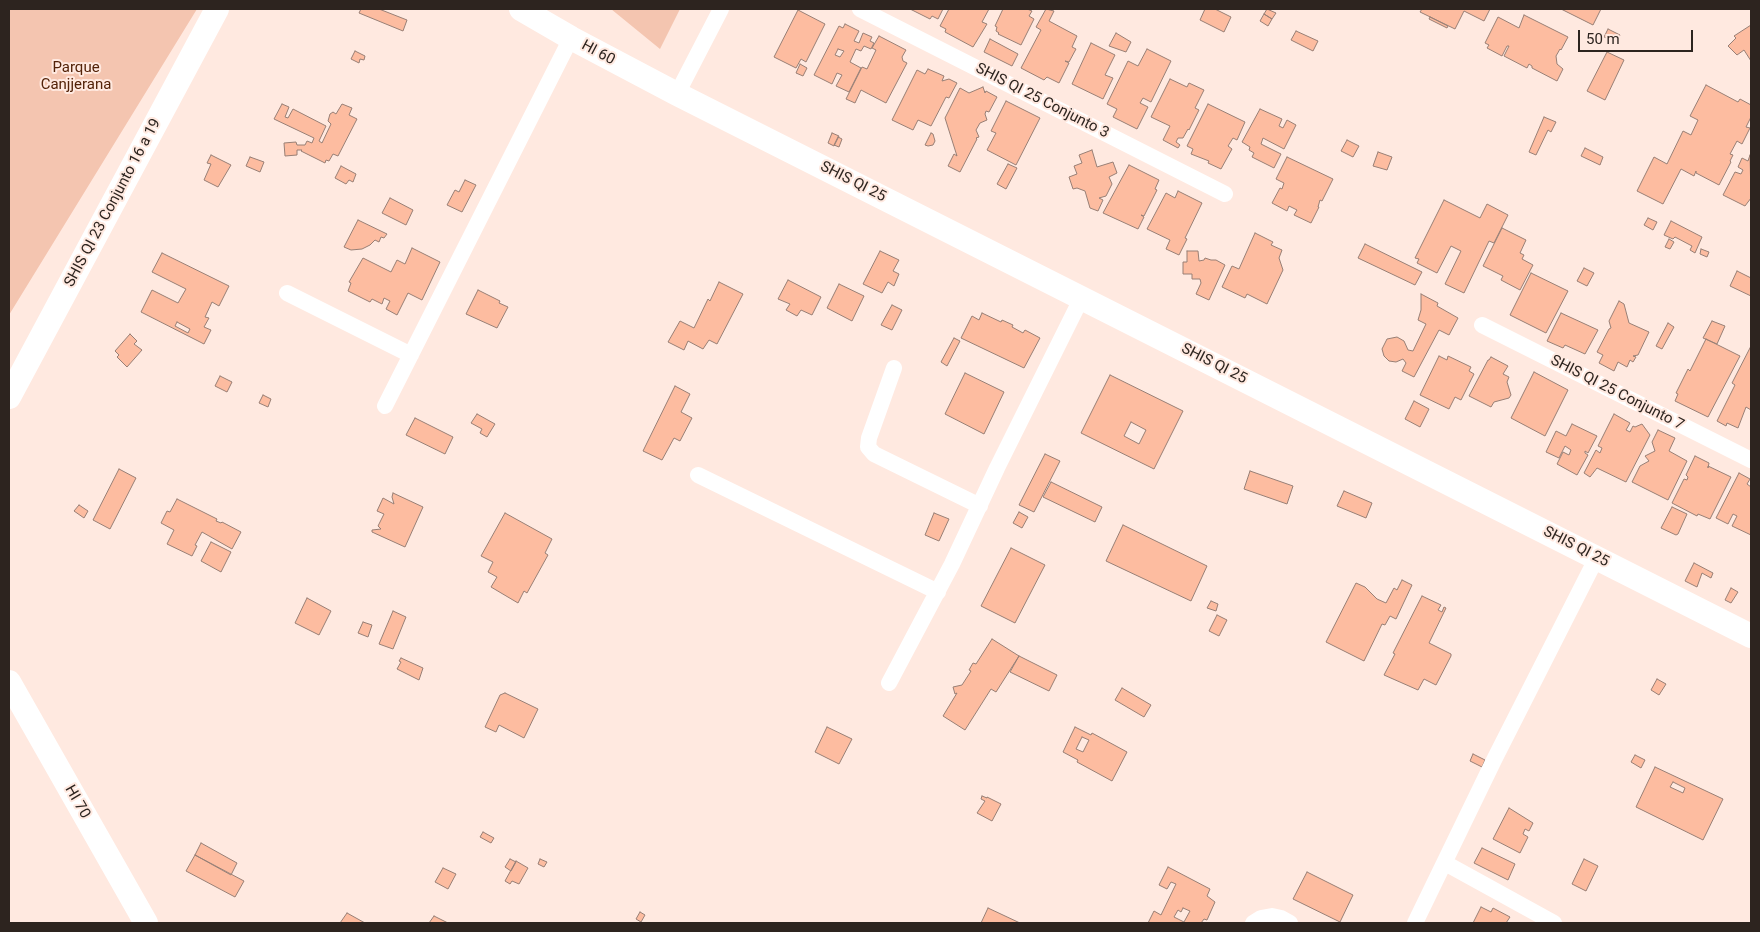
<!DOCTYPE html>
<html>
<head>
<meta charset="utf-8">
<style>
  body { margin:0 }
  #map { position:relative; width:1760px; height:932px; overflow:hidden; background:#ffe9e0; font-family:Roboto,sans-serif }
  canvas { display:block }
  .frame { position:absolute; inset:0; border:10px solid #2d241f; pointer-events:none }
  .scale { position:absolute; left:1578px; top:30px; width:115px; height:22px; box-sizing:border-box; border:2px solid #2d241f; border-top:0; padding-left:6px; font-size:15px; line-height:18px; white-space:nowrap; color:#2d241f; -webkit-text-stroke:4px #ffe9e0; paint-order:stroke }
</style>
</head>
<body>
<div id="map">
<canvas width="1760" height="932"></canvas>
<div class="frame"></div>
<div class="scale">50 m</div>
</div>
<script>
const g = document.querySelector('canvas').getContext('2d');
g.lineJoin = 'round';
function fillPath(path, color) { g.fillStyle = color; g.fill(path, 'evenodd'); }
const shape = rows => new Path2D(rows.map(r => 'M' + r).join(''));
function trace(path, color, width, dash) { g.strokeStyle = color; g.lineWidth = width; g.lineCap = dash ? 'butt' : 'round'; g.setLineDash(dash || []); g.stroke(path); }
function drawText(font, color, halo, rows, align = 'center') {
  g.font = font + ' Roboto,sans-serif'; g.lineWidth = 4; g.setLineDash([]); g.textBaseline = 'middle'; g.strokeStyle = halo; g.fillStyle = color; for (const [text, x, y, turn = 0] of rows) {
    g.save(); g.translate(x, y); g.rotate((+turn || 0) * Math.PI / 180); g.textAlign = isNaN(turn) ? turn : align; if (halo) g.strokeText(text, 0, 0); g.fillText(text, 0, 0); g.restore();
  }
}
fillPath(shape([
  [9,9,197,9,9,315],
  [611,9,680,9,660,49]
]), '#f4c5b0');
const building = shape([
  [361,9,379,9,407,20,403,31,359,13,361,9],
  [910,9,943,9,938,19,932,16,930,19,910,9],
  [949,9,989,9,982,22,987,24,973,47,945,32,946,29,940,26,949,9],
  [1003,9,1027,9,1032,11,1029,16,1034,19,1021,45,998,34,999,33,996,31,997,27,995,26,1003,9],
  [1046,9,1054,11,1049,21,1077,36,1072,47,1076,49,1069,62,1065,61,1069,63,1059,83,1047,77,1044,80,1021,68,1041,30,1036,27,1046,9],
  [1205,9,1215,9,1231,17,1224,32,1200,20,1205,9],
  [1267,9,1276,13,1272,19,1264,14,1267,9],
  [1422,9,1490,9,1484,21,1464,11,1455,29,1420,12,1422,9],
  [1561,9,1601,9,1593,25,1561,9],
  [798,10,825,24,806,62,801,59,796,68,774,57,798,10],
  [1264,14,1272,19,1268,26,1260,21,1264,14],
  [1524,15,1568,37,1561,50,1560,49,1556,56,1557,64,1563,69,1557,81,1532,68,1532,66,1529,64,1527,68,1504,56,1509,46,1507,46,1502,56,1487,48,1489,45,1485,43,1498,17,1519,28,1524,15],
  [1430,17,1448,26,1447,28,1429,19,1430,17],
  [845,24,859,31,854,41,859,43,863,33,872,37,870,41,874,43,871,49,864,46,861,51,856,49,850,62,861,68,849,92,836,86,842,75,837,73,832,84,814,75,839,26,843,28,845,24],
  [838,49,844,51,840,57,835,55,838,49],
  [1751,25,1751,61,1744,50,1737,55,1728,46,1736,38,1734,36,1751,25],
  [1608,29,1620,35,1616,42,1604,37,1608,29],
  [1296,31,1318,41,1313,51,1291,40,1296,31],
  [1116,33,1131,42,1126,52,1109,46,1116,33],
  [879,36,906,50,902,57,903,61,907,63,886,103,861,90,855,103,846,99,862,67,867,69,876,50,872,48,879,36],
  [990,39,1018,54,1012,66,984,52,990,39],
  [1091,43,1115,55,1105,75,1113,78,1103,99,1072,84,1091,43],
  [1147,49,1171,61,1151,102,1143,98,1140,103,1148,107,1137,129,1113,117,1117,109,1107,104,1128,61,1138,66,1147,49],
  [355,51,365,56,364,60,360,59,359,63,351,59,355,51],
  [1607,52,1624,60,1605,100,1587,91,1607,52],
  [800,64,807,68,803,76,796,73,800,64],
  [928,69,944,76,942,81,949,79,957,83,949,98,946,97,931,126,918,120,913,130,892,120,917,70,925,74,928,69],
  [1170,79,1187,87,1189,83,1204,90,1195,108,1199,110,1189,130,1188,129,1183,138,1178,138,1176,142,1180,145,1178,148,1163,140,1170,126,1151,117,1170,79],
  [1706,85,1738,102,1740,99,1751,105,1751,117,1746,127,1750,128,1742,144,1737,141,1730,154,1733,155,1730,161,1731,162,1719,185,1696,173,1696,171,1694,176,1681,169,1663,204,1637,191,1654,157,1667,164,1683,131,1691,135,1698,120,1690,116,1706,85],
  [983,87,985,93,986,91,997,97,989,112,986,111,985,114,987,120,980,123,976,130,979,137,976,138,977,139,960,172,948,166,954,154,957,156,945,118,960,88,969,93,983,87],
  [1006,101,1040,118,1016,165,987,150,996,133,991,131,1006,101],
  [282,104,289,107,285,117,288,118,293,109,326,126,319,141,322,143,331,124,328,121,330,114,333,112,336,114,342,104,352,108,349,115,357,119,338,156,333,154,329,161,326,160,325,163,301,151,302,150,297,150,297,155,285,156,284,143,296,142,297,145,305,145,307,141,312,143,314,138,274,119,282,104],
  [1208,104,1245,122,1237,140,1233,138,1228,146,1232,149,1221,169,1208,163,1209,161,1191,154,1193,149,1187,146,1208,104],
  [1260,109,1282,119,1279,126,1283,128,1287,120,1296,125,1284,149,1263,138,1261,144,1281,154,1274,168,1252,157,1254,153,1249,150,1250,147,1242,142,1260,109],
  [1544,117,1556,122,1551,132,1548,130,1536,155,1529,152,1544,117],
  [832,133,839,136,834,146,828,143,832,133],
  [931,133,933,134,935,141,933,145,928,146,925,145,931,133],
  [838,137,842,139,839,147,834,145,838,137],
  [1347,140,1359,146,1353,157,1341,151,1347,140],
  [1585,148,1603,157,1600,165,1581,156,1585,148],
  [1092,150,1097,167,1113,162,1117,173,1109,177,1112,184,1106,196,1099,198,1103,200,1098,211,1090,208,1085,191,1077,188,1073,189,1069,177,1077,174,1074,166,1082,163,1079,155,1092,150],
  [1378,152,1392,157,1387,170,1373,166,1378,152],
  [211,155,231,165,218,187,204,180,211,164,207,163,211,155],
  [1750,155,1751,198,1745,206,1723,195,1735,172,1741,174,1743,170,1738,167,1742,158,1748,161,1750,155],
  [250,157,264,162,260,172,246,166,250,157],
  [1287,157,1333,179,1322,201,1320,200,1318,207,1319,207,1311,223,1294,215,1297,210,1289,206,1287,211,1272,203,1280,188,1282,189,1284,183,1276,179,1287,157],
  [1008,164,1017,168,1006,189,997,184,1008,164],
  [1129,165,1159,180,1155,189,1157,190,1144,216,1141,215,1144,217,1138,229,1103,213,1129,165],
  [341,166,356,174,353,182,349,180,346,184,335,178,341,166],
  [465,180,476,185,462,212,447,205,455,190,459,192,465,180],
  [1178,191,1202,203,1185,238,1187,239,1179,255,1166,249,1170,240,1147,229,1166,193,1175,198,1178,191],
  [390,198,413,210,406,225,382,213,390,198],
  [1444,200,1480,218,1487,204,1508,215,1494,243,1489,241,1464,293,1445,284,1461,251,1451,246,1437,273,1417,263,1419,259,1415,258,1444,200],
  [1648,218,1657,222,1653,230,1644,225,1648,218],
  [358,220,387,234,384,238,381,237,379,242,375,240,370,245,362,249,351,250,344,247,358,220],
  [1671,221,1702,237,1695,253,1690,250,1692,246,1675,237,1673,239,1664,235,1671,221],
  [1502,228,1526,240,1520,253,1524,255,1522,259,1533,265,1520,290,1501,280,1503,276,1483,266,1502,228],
  [1255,233,1273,242,1271,245,1282,250,1279,258,1283,270,1267,304,1247,294,1245,298,1222,287,1232,266,1239,269,1255,233],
  [1669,239,1674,242,1670,249,1665,247,1669,239],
  [1365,244,1422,272,1415,285,1358,258,1365,244],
  [412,248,440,262,422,300,408,293,397,315,386,309,390,301,384,298,382,304,372,299,370,302,348,291,351,283,349,282,363,258,391,272,397,260,405,264,412,248],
  [1701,249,1709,252,1707,257,1700,254,1701,249],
  [880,251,899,260,893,271,899,274,894,286,888,282,882,293,863,284,880,251],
  [1187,251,1198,251,1199,261,1204,260,1205,258,1211,260,1216,260,1225,265,1209,300,1196,294,1201,283,1200,279,1192,279,1192,274,1183,274,1183,262,1187,262,1187,251],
  [162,253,229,286,219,306,212,302,205,317,209,318,204,327,211,330,204,344,141,312,152,290,178,303,186,289,152,272,162,253],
  [177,322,190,329,188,333,175,326,177,322],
  [1584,268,1594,273,1587,286,1577,281,1584,268],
  [1737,271,1751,278,1751,296,1730,286,1737,271],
  [1531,273,1568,291,1546,333,1510,315,1531,273],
  [788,280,821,297,812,315,801,310,797,316,786,310,790,304,778,299,788,280],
  [719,282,743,294,717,344,709,340,703,349,688,341,684,350,668,342,680,321,694,328,708,299,710,301,719,282],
  [839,284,864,296,852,321,827,308,839,284],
  [478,290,500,301,499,303,508,307,497,328,466,314,478,290],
  [1421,294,1438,303,1437,306,1458,318,1449,335,1439,330,1414,377,1402,371,1406,363,1403,359,1396,362,1389,361,1384,356,1382,349,1387,339,1397,337,1404,341,1408,350,1413,351,1426,324,1418,320,1421,310,1421,294],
  [1619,301,1624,304,1629,323,1649,332,1638,355,1633,356,1636,357,1633,362,1630,360,1627,367,1618,362,1614,371,1599,363,1603,355,1597,352,1609,329,1611,328,1609,321,1619,301],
  [892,305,902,310,892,330,881,325,892,305],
  [982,313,1001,322,1002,320,1013,325,1012,327,1023,333,1025,330,1040,338,1024,368,961,338,972,316,979,320,982,313],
  [1561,313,1598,330,1585,354,1565,345,1563,348,1547,341,1561,313],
  [1712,321,1725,326,1717,344,1703,338,1712,321],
  [1668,323,1674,327,1662,349,1656,346,1668,323],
  [130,334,137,341,134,344,142,350,127,367,117,357,119,355,115,351,130,334],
  [954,338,960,341,947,366,941,362,954,338],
  [1706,339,1740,356,1708,417,1675,401,1678,394,1676,393,1688,369,1690,371,1706,339],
  [1751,346,1751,410,1746,407,1738,428,1727,423,1726,426,1717,421,1735,385,1732,383,1751,346],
  [1439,356,1447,360,1448,356,1471,367,1469,371,1474,374,1461,400,1455,397,1449,409,1420,395,1439,356],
  [1491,357,1508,366,1503,374,1509,377,1507,382,1511,395,1509,398,1494,402,1491,407,1469,396,1488,360,1489,360,1491,357],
  [1534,372,1568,390,1545,436,1511,418,1534,372],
  [965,373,1004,392,984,434,945,414,965,373],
  [1110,375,1183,411,1154,469,1081,433,1110,375],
  [1131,422,1146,430,1139,444,1124,436,1131,422],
  [220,376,232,382,227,392,215,386,220,376],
  [675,386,690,394,681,412,692,418,680,441,674,438,662,460,643,451,675,386],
  [263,395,271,399,268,407,259,403,263,395],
  [1414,401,1429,409,1420,427,1405,419,1414,401],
  [477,414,495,424,487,437,480,433,482,429,471,423,477,414],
  [1614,414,1630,423,1626,430,1630,432,1633,426,1635,427,1642,424,1650,435,1626,482,1597,468,1590,477,1584,473,1596,450,1600,453,1602,448,1598,446,1614,414],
  [415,418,453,437,445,454,406,435,415,418],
  [1572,424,1597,436,1588,453,1585,451,1585,453,1588,455,1577,475,1557,464,1563,452,1569,455,1571,450,1565,446,1559,458,1546,452,1556,431,1566,436,1572,424],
  [1658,430,1675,438,1669,451,1687,461,1668,500,1632,482,1640,466,1649,461,1645,456,1655,451,1652,442,1658,430],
  [1045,454,1060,461,1034,512,1019,505,1045,454],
  [1695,456,1709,463,1708,468,1708,466,1731,477,1710,519,1698,514,1697,516,1672,503,1684,479,1687,480,1688,477,1686,475,1695,456],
  [119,469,136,478,110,529,93,520,119,469],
  [1250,471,1293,486,1287,504,1244,489,1250,471],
  [1739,473,1750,479,1747,484,1751,487,1751,535,1732,526,1737,516,1733,514,1728,524,1716,518,1739,473],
  [1051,482,1102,507,1095,522,1043,497,1051,482],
  [1344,491,1372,503,1366,518,1337,506,1344,491],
  [393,493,423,507,405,547,372,532,372,530,381,529,378,526,384,514,377,511,383,498,394,504,392,497,393,493],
  [177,499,217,519,216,521,221,523,222,522,241,532,232,549,202,532,195,545,197,546,192,556,167,544,174,530,161,523,167,511,170,512,177,499],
  [79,505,88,511,84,518,74,511,79,505],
  [1672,507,1687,514,1678,534,1676,535,1661,528,1672,507],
  [1019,512,1028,517,1022,528,1013,523,1019,512],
  [505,513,552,539,545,553,548,555,527,593,524,591,518,603,491,587,497,577,488,572,493,562,481,556,505,513],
  [934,513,949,519,939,541,925,535,934,513],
  [1123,525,1207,566,1191,601,1106,561,1123,525],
  [211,542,231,552,221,572,201,561,211,542],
  [1011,548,1045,565,1015,623,981,606,1011,548],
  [1694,563,1713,573,1711,578,1702,573,1697,587,1685,581,1694,563],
  [1402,580,1412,585,1396,619,1390,616,1385,625,1382,624,1364,661,1326,642,1356,583,1365,587,1377,599,1386,603,1394,588,1397,590,1402,580],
  [1731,588,1738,592,1731,603,1725,600,1731,588],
  [1422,596,1441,605,1438,610,1442,612,1444,607,1446,608,1429,643,1451,654,1451,656,1436,685,1424,679,1418,690,1384,675,1395,654,1393,653,1422,596],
  [307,598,331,611,319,635,295,623,307,598],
  [1211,601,1218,604,1216,611,1207,608,1211,601],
  [393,611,406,617,393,649,379,644,393,611],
  [1217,615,1227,620,1219,636,1209,631,1217,615],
  [363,622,372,625,368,637,358,633,363,622],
  [992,639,1019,656,996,692,991,689,965,730,943,716,957,693,955,694,953,687,962,685,971,671,969,670,973,663,976,664,992,639],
  [1019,656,1057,675,1049,691,1010,672,1019,656],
  [401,658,423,668,419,680,397,669,401,662,399,661,401,658],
  [1657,679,1666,684,1659,695,1651,690,1657,679],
  [1122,688,1151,705,1144,717,1115,700,1122,688],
  [505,693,538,709,524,738,499,725,496,732,485,727,500,695,505,693],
  [827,727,852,739,839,764,815,752,827,727],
  [1075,727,1091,735,1092,733,1127,752,1112,781,1077,762,1078,760,1063,752,1075,727],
  [1082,737,1089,740,1083,752,1076,749,1082,737],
  [1473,754,1485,760,1482,767,1470,761,1473,754],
  [1635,755,1645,760,1641,768,1631,762,1635,755],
  [1655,767,1723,799,1703,840,1636,807,1655,767],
  [1673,782,1685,788,1683,793,1670,787,1673,782],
  [982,796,987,798,987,797,1001,804,992,821,977,813,985,801,981,799,982,796],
  [1509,808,1533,823,1529,831,1525,829,1523,834,1528,837,1520,853,1493,839,1509,808],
  [483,832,494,838,491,843,480,837,483,832],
  [201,843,237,863,231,875,195,855,201,843],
  [1482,848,1515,864,1508,880,1474,863,1482,848],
  [195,855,244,881,235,897,186,871,195,855],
  [510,859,516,862,511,871,505,867,510,859],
  [540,859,547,862,544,867,538,864,540,859],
  [1584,859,1598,866,1586,891,1572,884,1584,859],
  [516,861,528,868,519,884,512,881,510,884,505,881,516,861],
  [1168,867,1210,889,1207,896,1215,902,1207,920,1204,919,1201,923,1148,923,1154,911,1161,915,1176,884,1171,882,1167,889,1159,885,1168,867],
  [1183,908,1190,911,1184,922,1174,917,1178,910,1181,912,1183,908],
  [443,868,456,874,448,889,435,882,443,868],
  [1307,872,1353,895,1340,922,1293,899,1307,872],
  [1481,907,1491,912,1493,908,1510,917,1506,923,1473,923,1481,907],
  [988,908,1020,923,981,923,988,908],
  [640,912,645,915,641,922,636,919,640,912],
  [347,913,365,923,340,923,347,913],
  [434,916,448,923,429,923,434,916]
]);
fillPath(building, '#fdbca0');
trace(building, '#987f75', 1);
trace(shape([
  [860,9,1225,194],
  [677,94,721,9],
  [287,293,411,355],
  [1482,325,1751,460],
  [894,368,869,438,868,447,874,454,980,506],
  [385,406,571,38],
  [698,475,938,592],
  [889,683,952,564,997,468,1082,297],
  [1445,863,1554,923],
  [1253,923,1261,918,1272,916,1281,918,1290,923],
  [1415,923,1495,758,1597,557]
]), '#fff', 16);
trace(shape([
  [521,9,571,38,677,94,1751,636],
  [9,397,217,9],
  [9,682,146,923]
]), '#fff', 24);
drawText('15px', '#2d241f', '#ffe9e0', [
  ["HI 60",598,53,28],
  ["SHIS QI 25 Conjunto 3",1042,101,27],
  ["SHIS QI 25",853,182,27],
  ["SHIS QI 23 Conjunto 16 a 19",113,203,-62],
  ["SHIS QI 25",1214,364,27],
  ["SHIS QI 25 Conjunto 7",1617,393,27],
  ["SHIS QI 25",1576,547,27],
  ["HI 70",77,802,60]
]);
drawText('15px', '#532208', '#ffe9e0', [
  ["Parque",76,68],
  ["Canjjerana",76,85]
]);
</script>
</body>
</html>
